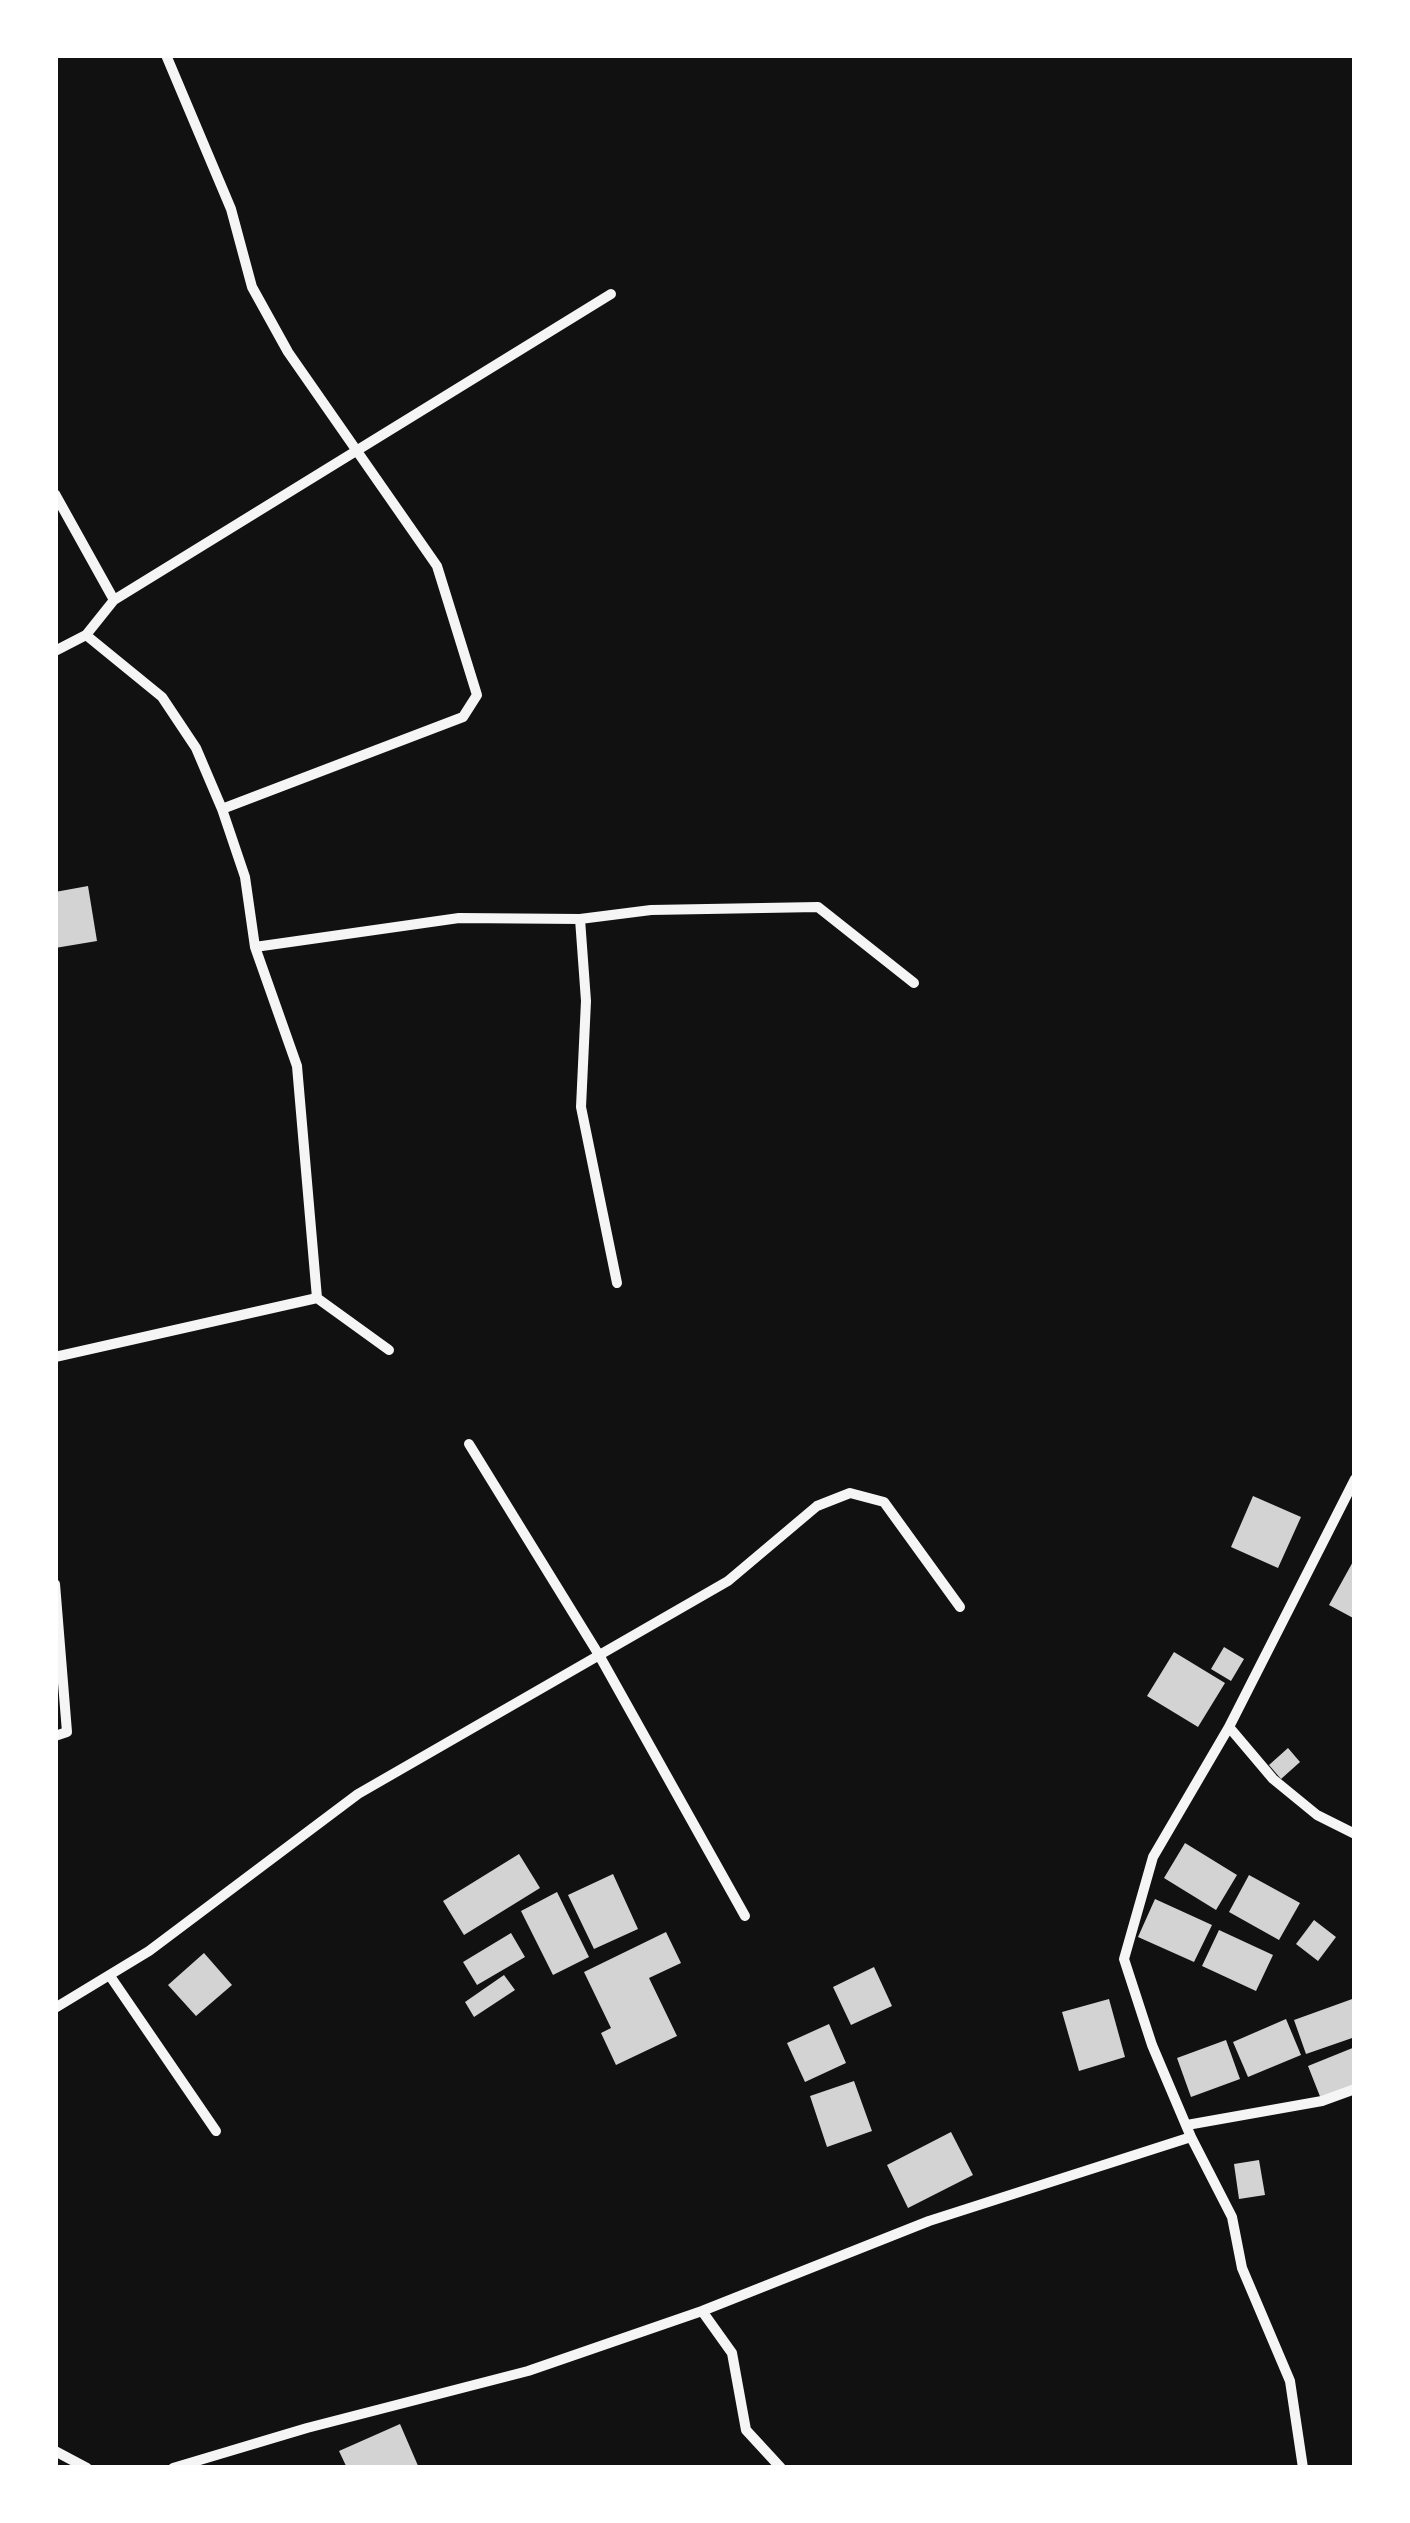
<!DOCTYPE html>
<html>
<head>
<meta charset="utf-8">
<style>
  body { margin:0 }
  #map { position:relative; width:1410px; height:2523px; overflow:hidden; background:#111; font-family:"Source Serif 4",serif }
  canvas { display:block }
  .frame { position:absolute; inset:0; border:58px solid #fff; pointer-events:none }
</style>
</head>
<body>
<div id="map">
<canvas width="1410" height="2523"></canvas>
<div class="frame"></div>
</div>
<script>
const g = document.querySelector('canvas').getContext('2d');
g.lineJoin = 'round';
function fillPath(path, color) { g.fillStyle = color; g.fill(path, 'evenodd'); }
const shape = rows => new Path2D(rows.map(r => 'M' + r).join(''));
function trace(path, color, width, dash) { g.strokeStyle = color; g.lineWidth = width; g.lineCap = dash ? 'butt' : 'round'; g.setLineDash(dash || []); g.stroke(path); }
fillPath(shape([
  [88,886,97,941,55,948,55,892],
  [1253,1496,1301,1517,1278,1568,1231,1547],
  [1355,1558,1355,1619,1329,1605],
  [1224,1647,1244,1659,1231,1681,1211,1669],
  [1174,1652,1225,1683,1198,1727,1147,1696],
  [1288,1748,1300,1762,1281,1779,1269,1765],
  [1185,1843,1237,1875,1216,1910,1164,1878],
  [519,1854,540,1888,464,1935,443,1901],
  [613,1874,638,1929,594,1949,568,1895],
  [1249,1875,1300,1903,1279,1940,1229,1912],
  [557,1892,589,1957,553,1975,521,1911],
  [1155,1899,1212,1925,1194,1962,1138,1937],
  [1314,1920,1336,1937,1318,1961,1296,1944],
  [1219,1930,1273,1955,1256,1991,1202,1966],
  [666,1932,681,1963,649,1978,677,2036,616,2065,601,2033,611,2028,584,1972],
  [511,1933,525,1957,477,1985,463,1962],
  [204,1953,232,1985,196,2016,168,1985],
  [874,1967,892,2006,851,2025,833,1987],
  [504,1975,515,1990,474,2017,465,2002],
  [1355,1998,1355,2037,1306,2054,1294,2020],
  [1109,1999,1125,2057,1079,2071,1062,2012],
  [1286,2019,1301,2055,1248,2077,1233,2042],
  [829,2024,846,2063,805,2082,787,2043],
  [1226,2040,1240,2079,1191,2097,1177,2058],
  [1355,2047,1355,2086,1321,2099,1308,2066],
  [854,2081,872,2131,827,2147,810,2096],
  [951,2132,973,2175,908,2208,887,2165],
  [1259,2160,1265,2195,1239,2199,1234,2164],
  [400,2424,419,2468,347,2468,339,2451]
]), '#d3d3d3');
trace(shape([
  [166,55,231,209,252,287,288,352,437,566,477,695,463,717,222,809],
  [55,494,114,600,86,635,55,651],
  [114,600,611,294],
  [86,635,162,697,196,748,222,809,245,877,255,947,297,1066,317,1298,389,1350],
  [580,919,586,1001,581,1107,617,1283],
  [255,947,459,918,580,919,651,910,818,907,914,983],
  [55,1357,317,1298],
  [469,1444,599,1655,745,1916],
  [55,1584,67,1732,55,1736],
  [1229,1727,1273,1779,1317,1815,1355,1834],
  [110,1976,216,2131],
  [55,2008,149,1951,358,1794,728,1581,817,1506,850,1493,884,1502,960,1607],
  [1187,2125,1322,2101,1355,2089],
  [1191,2137,1152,2045,1124,1959,1153,1857,1229,1727,1355,1479],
  [702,2311,732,2353,746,2430,781,2468],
  [55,2451,87,2468],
  [173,2468,307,2428,528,2371,702,2311,929,2221,1191,2137,1232,2217,1242,2268,1290,2381,1303,2468]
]), '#f5f5f5', 10);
</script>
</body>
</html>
